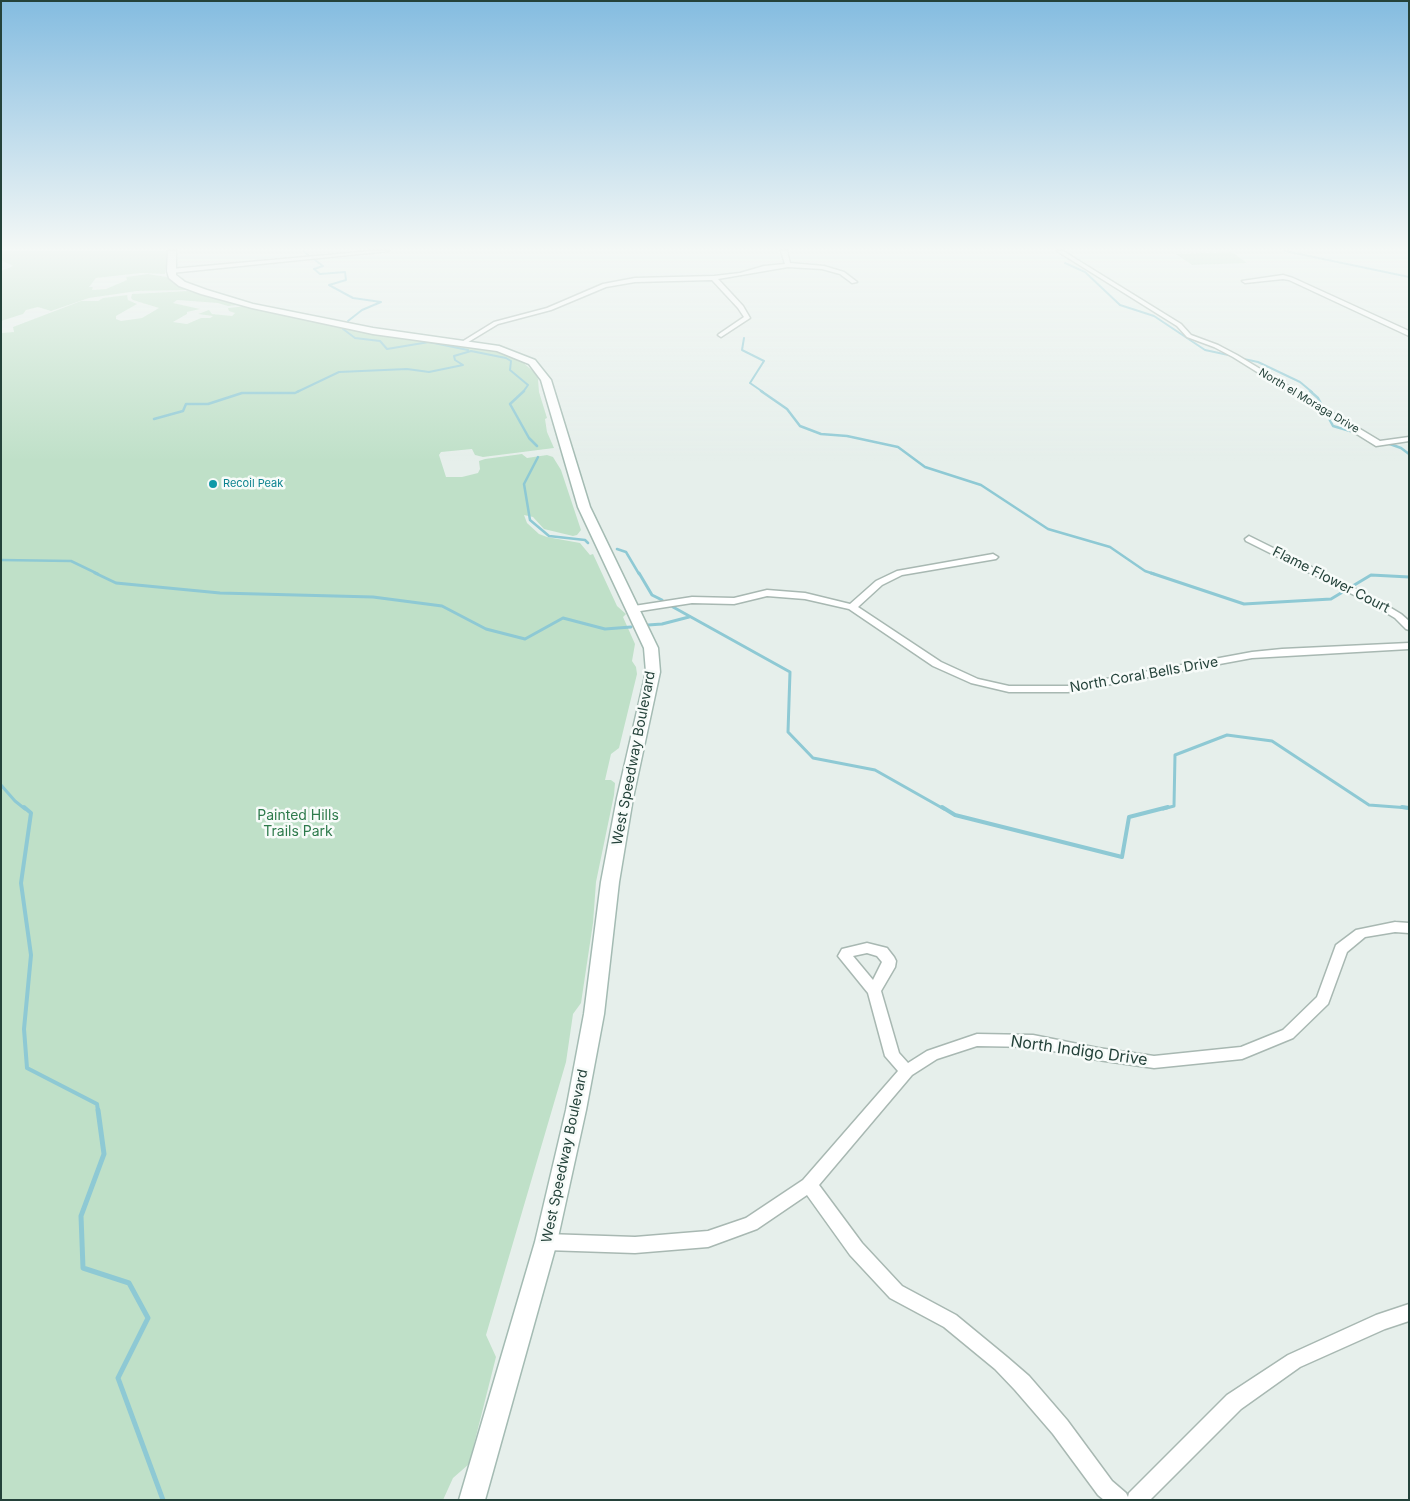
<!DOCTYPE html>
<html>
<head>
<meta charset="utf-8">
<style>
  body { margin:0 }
  #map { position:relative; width:1410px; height:1501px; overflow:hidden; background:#e6efeb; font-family:Inter,sans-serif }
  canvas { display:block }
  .frame { position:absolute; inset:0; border:2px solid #24423a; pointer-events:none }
</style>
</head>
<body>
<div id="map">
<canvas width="1410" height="1501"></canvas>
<div class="frame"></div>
</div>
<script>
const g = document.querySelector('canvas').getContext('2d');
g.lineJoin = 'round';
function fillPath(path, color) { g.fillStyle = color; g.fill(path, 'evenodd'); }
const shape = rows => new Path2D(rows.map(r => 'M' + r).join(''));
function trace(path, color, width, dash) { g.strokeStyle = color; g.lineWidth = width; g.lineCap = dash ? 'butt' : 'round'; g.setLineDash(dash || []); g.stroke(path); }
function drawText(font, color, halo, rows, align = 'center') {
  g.font = font + ' Inter,sans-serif'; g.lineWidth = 5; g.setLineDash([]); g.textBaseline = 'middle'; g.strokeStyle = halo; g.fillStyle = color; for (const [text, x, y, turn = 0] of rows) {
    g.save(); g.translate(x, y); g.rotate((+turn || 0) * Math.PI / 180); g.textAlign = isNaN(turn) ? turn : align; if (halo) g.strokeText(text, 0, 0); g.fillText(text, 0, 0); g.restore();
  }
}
fillPath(shape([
  [1,251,168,251,165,274,141,273,96,278,89,287,93,287,92,290,106,289,127,280,126,277,148,274,167,277,174,283,186,290,137,291,89,298,51,311,38,307,26,310,23,314,1,321,1,271,13,266,1,260],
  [1232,252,1247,263,1192,265,1176,254],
  [188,291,239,305,228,306,218,303,177,300,173,303,200,309,187,312,187,314,173,322,187,324,201,318,210,318,213,316,198,314,209,310,212,314,232,316,235,313,229,311,228,308,246,306,330,325,497,350,519,359,535,373,538,379,539,392,547,418,545,419,547,432,554,448,483,457,475,455,472,449,441,452,439,455,446,477,462,477,478,473,480,469,479,461,485,459,522,454,527,458,547,455,553,457,561,470,581,530,577,535,573,536,544,529,533,517,524,515,527,523,539,534,547,537,580,543,590,555,593,554,617,606,626,614,623,617,635,644,632,661,636,667,637,674,619,748,611,754,605,780,611,780,615,783,614,795,596,882,593,923,581,1003,573,1014,566,1062,486,1335,496,1357,469,1464,453,1478,443,1500,1,1500,1,333,14,332,13,327,81,301,98,301,103,298,127,295,128,300,137,304,116,316,116,319,121,321,142,318,159,308,133,300,131,298,132,294]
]), '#bfe0c8');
trace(shape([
  [303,251,323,266,314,269,320,274,345,272,346,280,329,285,353,298,381,302,362,310,348,321],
  [1285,251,1409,277],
  [1065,263,1085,272,1120,305,1154,316,1205,350,1233,356],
  [343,329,355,338,380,341,387,349,429,342,468,350],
  [744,338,742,350,764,361,750,383,763,392],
  [1239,358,1258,362,1300,382,1312,392],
  [297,392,339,372,407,369,429,372,463,365,455,360,454,356,471,351,506,358,511,361,510,370,528,385,523,392]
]), '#8ec9d4', 2);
trace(shape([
  [524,391,510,404,529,438,537,446],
  [761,391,787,409,800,426,821,434,847,436,898,447,925,467,981,485,1048,529,1110,547,1145,571,1154,574],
  [1310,391,1318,398,1333,426,1357,433],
  [154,419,183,411,186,404,208,404,242,393,295,393,299,391],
  [1387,443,1401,448,1409,454],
  [538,457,524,484,530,520,549,536,585,540,588,543],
  [617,549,626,552,639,574],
  [1,560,71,561,98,574]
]), '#8ec9d4', 2.5);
trace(shape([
  [95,573,116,583,220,593,373,597,442,606,486,629,525,639,563,618,605,629,631,627],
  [639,573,652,595,662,600],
  [1151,573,1244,604,1331,599,1371,575,1409,577],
  [673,607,790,672,788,732,813,758,875,770,944,809],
  [648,625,662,624,689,617],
  [1,785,15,801,25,809],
  [1163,809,1174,806,1175,755,1227,735,1272,741,1369,805,1409,808]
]), '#8ec9d4', 3);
trace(shape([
  [24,807,31,813,21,883,31,955,24,1029,27,1068,97,1104,98,1111],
  [942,807,955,815,1122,857,1129,817,1168,807],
  [1402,807,1409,808]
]), '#8ec9d4', 4);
trace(shape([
  [98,1110,104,1154,81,1216,83,1268,129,1283,148,1318,118,1378,163,1500]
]), '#8ec9d4', 5);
const minor = shape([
  [372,251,389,251,171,273,168,271,171,269,372,251],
  [781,251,787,251,790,263,824,266,844,272,857,282,852,283,840,274,822,269,788,267,718,279,743,306,750,318,721,337,718,335,719,334,744,317,738,308,712,280,635,282,606,287,551,310,498,324,465,344,460,343,494,322,547,308,603,284,635,278,714,276,740,273,764,266,785,264,781,251],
  [1057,251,1063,251,1181,324,1191,335,1218,345,1237,355,1380,441,1409,437,1409,441,1376,446,1233,357,1214,347,1187,337,1177,326,1057,251],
  [1283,275,1293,278,1409,331,1409,336,1289,280,1283,279,1245,283,1242,281,1283,275],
  [1249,536,1376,599,1401,614,1409,621,1409,630,1406,629,1395,618,1370,603,1246,541,1245,539,1249,536],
  [993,554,998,557,996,559,902,575,882,585,858,607,941,662,978,679,1009,686,1068,686,1252,652,1282,649,1409,643,1409,649,1252,658,1068,692,1009,692,971,683,933,666,849,609,805,599,767,596,734,604,692,603,634,612,629,609,634,606,692,597,734,598,767,590,805,593,850,604,876,581,897,571,993,554],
  [1395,922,1409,923,1409,933,1395,932,1365,937,1347,952,1328,1004,1293,1038,1242,1059,1154,1068,1098,1060,1033,1047,977,1046,937,1059,912,1075,819,1185,862,1243,902,1286,956,1315,1007,1357,1029,1376,1067,1420,1112,1481,1126,1493,1128,1497,1129,1493,1227,1395,1288,1355,1376,1315,1409,1304,1409,1321,1385,1329,1300,1367,1241,1409,1150,1500,1104,1500,1098,1495,1053,1434,1015,1390,995,1369,944,1327,890,1298,850,1255,807,1195,757,1229,708,1247,635,1253,546,1250,540,1247,538,1242,540,1237,546,1234,635,1237,708,1231,746,1218,803,1180,898,1071,885,1056,868,993,838,956,842,949,867,943,887,948,894,957,896,961,895,967,881,991,899,1053,908,1063,927,1051,977,1034,1033,1035,1098,1048,1154,1056,1241,1047,1283,1030,1317,997,1336,945,1356,930,1395,922],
  [867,953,877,956,882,962,873,980,853,956,867,953]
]);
const secondary = shape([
  [168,251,176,251,176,275,185,282,207,290,253,304,373,328,499,346,535,360,551,380,590,507,658,648,660,672,633,798,619,882,604,1014,586,1110,557,1242,485,1500,459,1500,535,1242,566,1110,584,1014,601,882,617,798,646,672,644,648,578,507,541,380,529,364,497,351,373,334,252,308,201,294,179,286,169,278,167,271,168,251]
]);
trace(minor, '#a8b8b2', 3);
trace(secondary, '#a4bbb3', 3);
fillPath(minor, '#fff');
fillPath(secondary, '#fff');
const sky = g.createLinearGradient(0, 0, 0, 461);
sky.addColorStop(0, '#84bce0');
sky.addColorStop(0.54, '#f4f8f6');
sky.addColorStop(1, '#f4f8f600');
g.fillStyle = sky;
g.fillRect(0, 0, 1410, 461);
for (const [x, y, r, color] of [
  [213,484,5,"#0f9aa8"]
]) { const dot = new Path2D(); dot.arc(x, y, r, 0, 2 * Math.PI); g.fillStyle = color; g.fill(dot); trace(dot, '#f7fbf9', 2); }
drawText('11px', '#24423a', '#f7fbf9', [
  ["North el Moraga Drive",1309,401,31]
]);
drawText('11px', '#0d838f', '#f7fbf9', [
  ["Recoil Peak",223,484]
], 'left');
drawText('14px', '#24423a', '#f7fbf9', [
  ["Flame Flower Court",1331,580,27],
  ["North Coral Bells Drive",1144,675,-10],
  ["West Speedway Boulevard",634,758,-79],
  ["West Speedway Boulevard",565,1156,-78]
]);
drawText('14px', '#2d7a4b', '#f7fbf9', [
  ["Painted Hills",298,816],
  ["Trails Park",298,832]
]);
drawText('16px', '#24423a', '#f7fbf9', [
  ["North Indigo Drive",1079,1051,8]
]);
</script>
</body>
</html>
